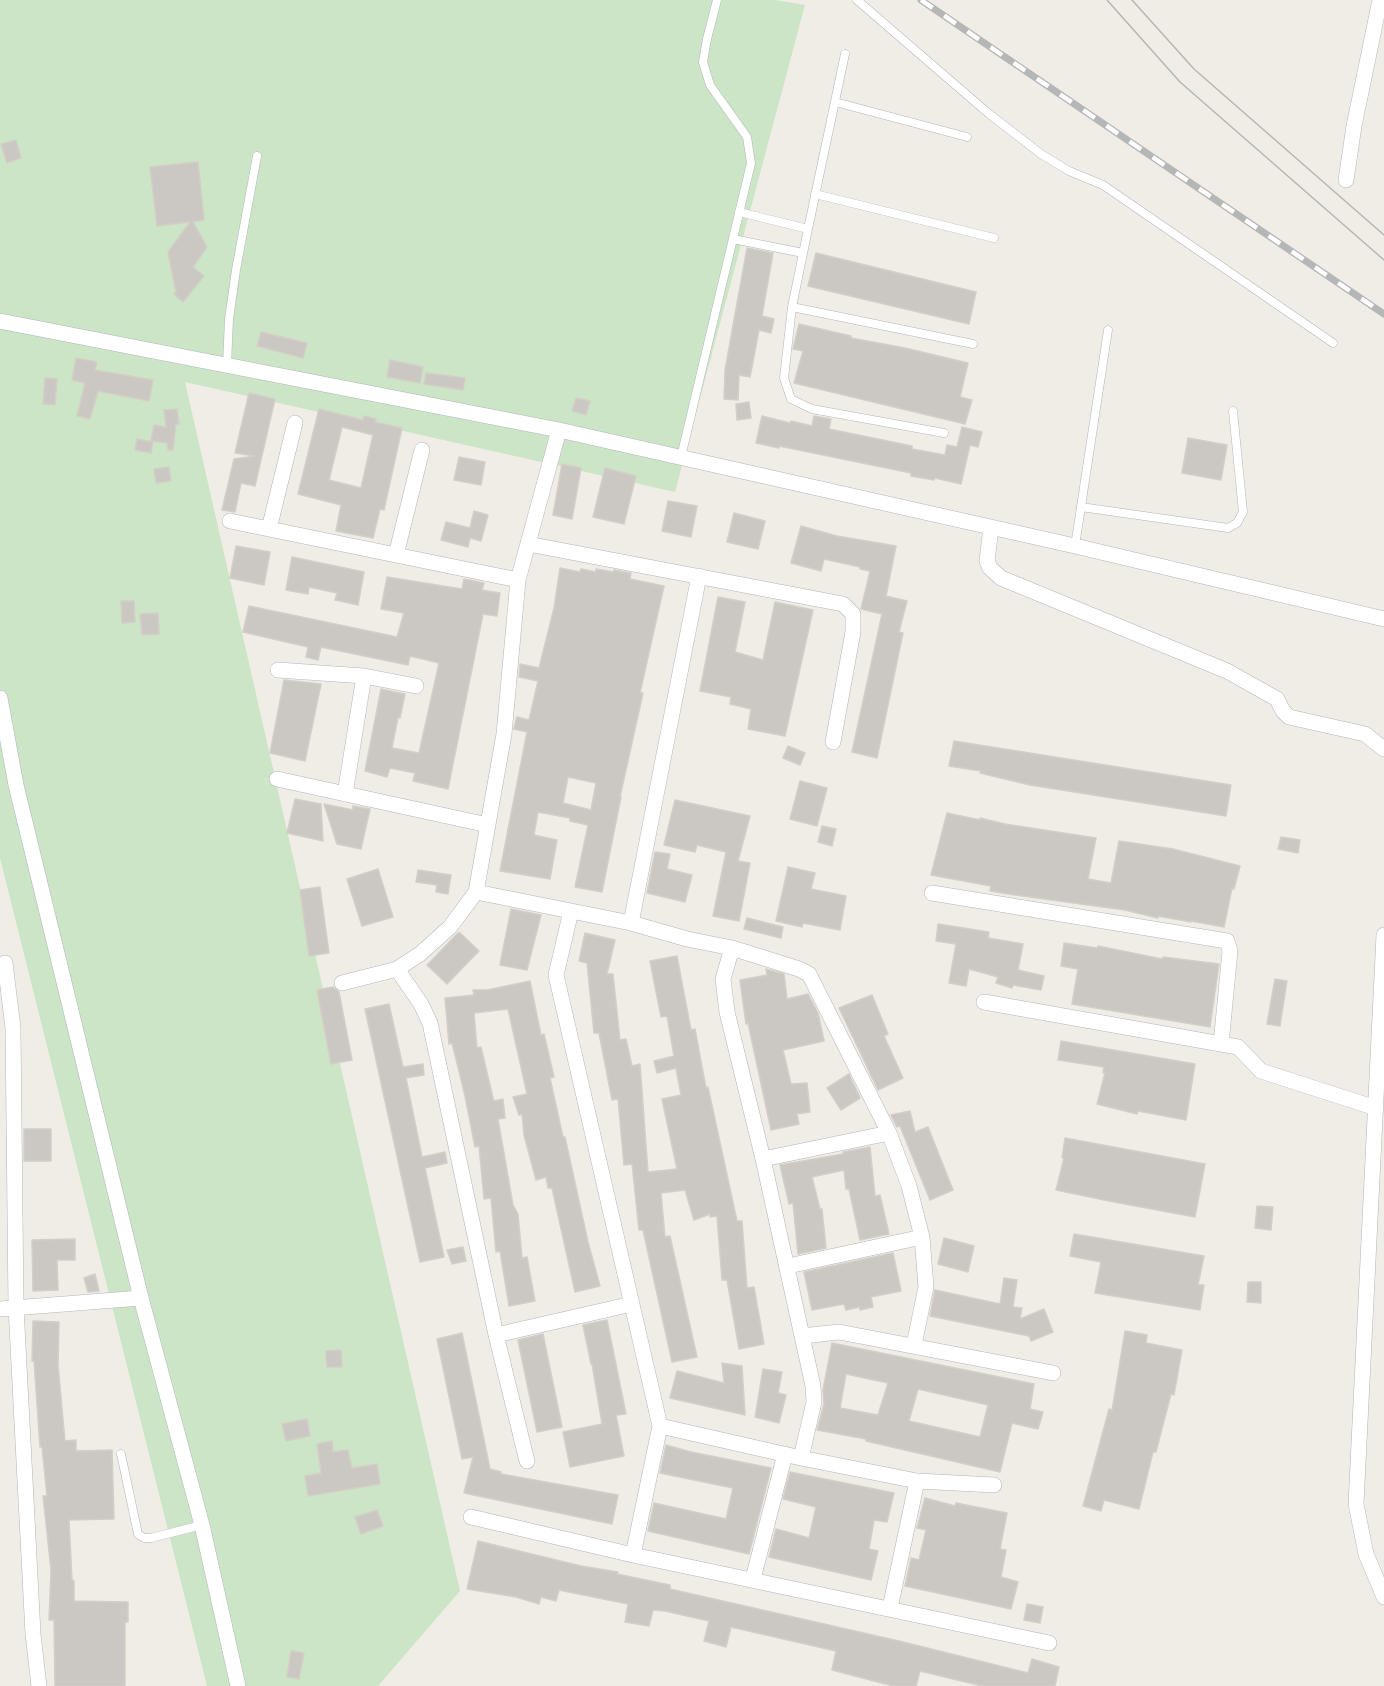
<!DOCTYPE html>
<html>
<head>
<meta charset="utf-8">
<style>
  body { margin:0 }
  canvas { display:block; background:#f0ede7 }
</style>
</head>
<body>
<canvas width="1384" height="1686"></canvas>
<script>
const g = document.querySelector('canvas').getContext('2d');
g.lineJoin = 'round';
function fillPath(path, color) { g.fillStyle = color; g.fill(path, 'evenodd'); }
const shape = rows => new Path2D(rows.map(r => 'M' + r).join(''));
function trace(path, color, width, dash) { g.strokeStyle = color; g.lineWidth = width; g.lineCap = dash ? 'butt' : 'round'; g.setLineDash(dash || []); g.stroke(path); }
fillPath(shape([
  [0,0,775,0,805,5,675,492,185,382,460,1591,378,1686,207,1686,0,858]
]), '#cbe5c6');
const building = shape([
  [16,140,21,158,7,163,1,144,16,140],
  [198,162,204,220,193,222,207,247,193,267,204,276,183,302,174,294,176,292,168,252,190,222,157,226,150,167,198,162],
  [747,248,773,253,762,316,774,319,771,333,759,330,750,377,739,375,738,400,724,399,725,370,747,248],
  [816,253,976,292,969,324,808,286,816,253],
  [799,324,851,336,851,338,905,348,968,363,960,397,972,400,965,424,794,383,803,351,793,349,799,324],
  [261,332,307,343,303,358,257,346,261,332],
  [76,358,97,362,95,370,153,380,149,401,98,391,90,419,77,416,85,383,72,380,76,358],
  [390,360,423,367,420,383,387,377,390,360],
  [426,373,465,378,463,390,424,384,426,373],
  [45,378,57,379,55,405,43,404,45,378],
  [249,393,275,399,255,486,241,483,235,512,222,510,234,459,255,456,235,453,249,393],
  [576,398,590,401,586,415,572,411,576,398],
  [749,402,751,418,737,420,736,404,749,402],
  [177,409,179,424,176,424,173,450,168,450,167,443,151,441,154,425,166,427,164,410,177,409],
  [319,409,363,420,364,416,376,419,375,422,402,428,384,510,380,509,373,538,336,531,341,505,298,494,319,409],
  [342,427,373,435,361,488,329,480,342,427],
  [762,416,790,423,791,421,812,426,814,416,831,419,829,429,912,446,912,449,945,455,947,445,957,447,962,427,982,432,978,447,970,445,961,484,935,478,934,480,911,476,911,473,779,446,779,448,756,443,762,416],
  [1188,438,1227,445,1221,480,1182,473,1188,438],
  [137,439,153,442,151,453,135,450,137,439],
  [459,457,485,462,481,485,454,480,459,457],
  [562,464,581,468,572,519,553,515,562,464],
  [169,467,171,481,156,483,154,469,169,467],
  [605,468,636,476,624,524,593,517,605,468],
  [668,501,697,506,691,537,662,531,668,501],
  [474,511,488,515,481,541,470,538,468,547,441,540,446,522,470,528,474,511],
  [734,513,765,521,758,549,727,542,734,513],
  [801,526,837,536,896,546,886,596,907,601,899,632,903,633,877,758,852,752,882,614,861,609,870,571,860,569,860,567,824,559,821,571,791,563,801,526],
  [236,546,270,552,264,585,230,578,236,546],
  [292,557,364,572,358,605,335,600,337,593,309,587,308,594,286,590,292,557],
  [560,568,580,572,581,569,596,572,596,569,613,572,614,570,631,573,630,579,664,586,640,693,643,693,620,797,621,797,602,892,575,887,588,825,570,821,570,818,538,812,534,835,557,840,550,879,500,871,527,732,514,729,515,724,517,717,529,720,538,681,519,677,520,664,539,668,554,608,560,568],
  [568,777,596,783,591,810,563,803,568,777],
  [387,577,462,589,464,579,484,583,482,590,500,593,497,616,483,614,448,789,413,781,415,773,390,768,387,777,365,771,381,689,405,694,400,718,398,717,392,748,419,753,439,663,410,656,408,665,321,647,318,660,306,657,308,647,243,632,249,606,397,637,404,613,381,609,387,577],
  [718,597,745,602,735,652,763,660,775,602,813,610,785,736,748,729,751,709,730,704,731,697,700,691,718,597],
  [121,601,134,601,135,622,122,623,121,601],
  [158,613,159,634,142,635,140,614,158,613],
  [284,680,321,684,305,761,270,753,284,680],
  [954,741,1231,785,1226,816,1030,785,980,773,981,771,949,766,954,741],
  [788,746,805,753,800,765,783,758,788,746],
  [800,781,827,788,817,826,790,819,800,781],
  [295,799,321,804,323,841,287,833,295,799],
  [675,800,750,816,738,861,750,863,739,921,713,916,726,852,697,845,695,852,664,845,675,800],
  [324,804,353,810,353,806,370,809,361,849,337,844,324,804],
  [947,813,980,820,980,818,1005,824,1096,838,1088,879,1111,883,1119,841,1173,849,1240,866,1234,889,1232,888,1224,927,1191,921,1191,922,1158,916,1158,918,1125,910,1015,895,990,891,991,886,931,875,947,813],
  [822,826,836,829,832,846,818,842,822,826],
  [1281,837,1300,840,1298,853,1278,849,1281,837],
  [655,852,670,854,667,869,692,875,685,902,647,893,655,852],
  [788,867,815,873,811,889,846,896,840,930,803,923,802,927,776,921,788,867],
  [378,869,393,917,362,926,347,879,378,869],
  [418,870,451,875,448,894,436,892,437,885,416,882,418,870],
  [320,887,329,953,309,956,300,890,320,887],
  [511,909,541,915,527,970,500,965,511,909],
  [747,918,783,927,781,938,744,929,747,918],
  [938,924,989,932,988,938,1023,944,1018,970,1044,976,1041,990,1013,985,1012,988,996,983,998,977,969,969,966,986,949,983,956,944,936,941,938,924],
  [459,932,479,951,447,984,427,965,459,932],
  [585,933,615,940,607,974,613,974,620,1040,626,1039,632,1066,640,1064,648,1172,677,1169,662,1099,681,1095,676,1068,657,1073,654,1061,674,1056,667,1016,661,1017,650,961,677,956,691,1030,695,1029,706,1088,708,1087,737,1221,742,1221,747,1288,754,1287,764,1344,739,1349,727,1280,722,1280,717,1216,710,1217,710,1214,694,1220,685,1190,661,1193,665,1237,670,1236,697,1357,672,1362,643,1230,639,1230,632,1164,624,1165,618,1099,612,1100,599,1033,594,1033,587,963,579,961,585,933],
  [1064,943,1097,948,1098,946,1162,959,1163,957,1219,964,1210,1027,1072,1004,1078,969,1061,966,1064,943],
  [766,969,784,974,787,999,808,994,818,1013,824,1041,783,1050,791,1084,807,1083,810,1112,797,1114,799,1124,771,1130,748,1023,746,1024,740,980,767,975,766,969],
  [1275,979,1287,981,1280,1026,1267,1024,1275,979],
  [530,981,541,1035,544,1034,554,1077,550,1078,563,1137,565,1137,588,1242,600,1286,575,1292,552,1188,548,1188,546,1177,536,1180,524,1135,522,1114,519,1115,513,1097,527,1094,508,1009,474,1013,477,1048,481,1047,493,1098,494,1101,503,1099,505,1118,498,1119,513,1205,518,1214,522,1258,527,1257,535,1301,509,1306,500,1251,496,1252,491,1198,484,1199,479,1146,475,1147,465,1096,452,1043,449,1044,445,998,474,995,473,990,487,990,530,981],
  [333,987,339,992,352,1060,331,1064,317,990,333,987],
  [872,995,888,1034,884,1036,903,1078,878,1090,839,1008,872,995],
  [389,1004,403,1067,423,1064,424,1075,406,1078,422,1157,445,1152,447,1163,425,1168,444,1257,420,1262,365,1009,389,1004],
  [1061,1041,1195,1064,1186,1120,1138,1111,1137,1114,1097,1104,1105,1073,1103,1073,1104,1067,1058,1060,1061,1041],
  [849,1074,860,1098,841,1110,827,1088,849,1074],
  [910,1111,915,1132,928,1127,953,1190,930,1200,900,1126,897,1127,891,1115,910,1111],
  [24,1129,51,1129,51,1161,24,1161,24,1129],
  [1065,1138,1205,1164,1195,1217,1114,1202,1056,1190,1064,1158,1062,1158,1065,1138],
  [870,1147,875,1196,880,1195,889,1234,860,1240,849,1189,846,1189,844,1170,812,1177,820,1209,822,1209,826,1248,798,1254,793,1203,789,1204,780,1165,843,1154,843,1152,870,1147],
  [1257,1206,1273,1207,1271,1230,1255,1228,1257,1206],
  [1074,1234,1204,1256,1198,1285,1204,1285,1200,1310,1095,1293,1101,1262,1070,1256,1074,1234],
  [944,1238,974,1246,968,1272,938,1264,944,1238],
  [75,1239,75,1260,57,1260,58,1290,33,1291,32,1240,75,1239],
  [463,1247,466,1261,452,1264,447,1250,463,1247],
  [893,1253,901,1291,871,1297,873,1307,860,1310,860,1307,846,1310,844,1304,812,1310,804,1272,893,1253],
  [95,1274,99,1291,88,1292,84,1278,95,1274],
  [1004,1278,1017,1280,1013,1307,1022,1308,1020,1319,1044,1309,1053,1332,1031,1341,1029,1336,930,1316,935,1290,1000,1304,1004,1278],
  [1248,1282,1261,1282,1261,1303,1247,1302,1248,1282],
  [607,1320,626,1414,616,1415,624,1456,570,1467,563,1432,602,1424,592,1364,591,1364,583,1325,607,1320],
  [33,1321,59,1322,58,1364,65,1441,76,1440,76,1451,112,1450,114,1519,69,1520,72,1580,74,1581,74,1601,128,1602,128,1622,125,1622,125,1686,55,1686,54,1620,49,1620,51,1570,43,1496,47,1496,42,1447,40,1447,34,1361,32,1361,33,1321],
  [1125,1331,1147,1335,1146,1343,1182,1350,1174,1395,1171,1394,1156,1452,1153,1452,1139,1509,1104,1500,1101,1511,1083,1506,1109,1409,1112,1410,1125,1331],
  [462,1333,490,1469,501,1472,501,1474,618,1495,612,1524,464,1493,473,1457,462,1459,437,1339,462,1333],
  [543,1334,562,1427,537,1432,518,1340,543,1334],
  [832,1343,1034,1384,1030,1409,1043,1412,1038,1429,1012,1423,1000,1472,866,1441,866,1439,817,1430,824,1404,823,1390,832,1343],
  [846,1374,888,1383,878,1415,840,1408,846,1374],
  [918,1389,988,1405,980,1437,909,1421,918,1389],
  [341,1350,342,1367,327,1367,326,1351,341,1350],
  [722,1363,742,1366,745,1415,670,1398,677,1371,724,1383,722,1363],
  [763,1369,782,1372,778,1393,786,1395,779,1423,755,1417,763,1369],
  [307,1419,310,1436,286,1441,282,1424,307,1419],
  [332,1441,333,1452,348,1450,352,1468,377,1464,380,1484,308,1496,305,1476,321,1473,317,1444,332,1441],
  [666,1445,691,1452,771,1468,749,1554,648,1531,654,1503,726,1519,733,1488,660,1473,666,1445],
  [790,1472,894,1493,887,1522,874,1520,869,1549,878,1551,871,1580,769,1557,776,1529,809,1538,816,1507,783,1499,790,1472],
  [925,1498,955,1506,956,1503,1007,1513,1000,1549,1006,1550,1001,1577,1018,1582,1011,1609,905,1586,911,1558,919,1560,926,1530,917,1528,925,1498],
  [377,1510,383,1526,361,1534,355,1517,377,1510],
  [478,1541,581,1566,618,1572,617,1574,670,1585,670,1589,899,1641,1028,1673,1032,1659,1059,1667,1055,1686,982,1686,920,1671,916,1686,893,1686,832,1670,836,1651,731,1627,726,1647,704,1641,709,1621,665,1611,653,1610,649,1626,625,1622,628,1604,559,1590,556,1601,541,1597,539,1604,516,1597,467,1589,478,1541],
  [1027,1604,1043,1607,1040,1623,1024,1620,1027,1604],
  [291,1651,304,1653,299,1679,287,1677,291,1651]
]);
fillPath(building, '#cbc8c4');
trace(building, '#d4cec6', 1.5);
const lane = shape([
  [857,0,988,113,1041,154,1069,171,1103,185,1333,343],
  [835,102,967,137],
  [815,194,994,238],
  [739,212,808,229,845,54],
  [808,229,792,307,784,378,791,399,812,409,944,433],
  [733,239,803,253],
  [792,307,973,344],
  [227,364,229,319,236,270,257,156],
  [681,457,751,163,747,137,710,85,703,62,707,39,717,0],
  [1081,507,1228,528,1237,523,1243,512,1233,411],
  [1075,546,1108,330],
  [121,1454,138,1534,144,1538,151,1538,202,1525]
]);
const street = shape([
  [1346,180,1354,126,1380,0],
  [0,321,559,430,1075,546,1384,619],
  [230,521,518,580],
  [991,527,987,561,990,568,1001,578,1227,671,1277,699,1283,711,1289,717,1365,734,1384,749],
  [269,529,295,423],
  [528,544,843,604,853,614,853,632,833,742],
  [396,555,422,450],
  [278,670,364,676,416,686],
  [0,698,16,785,141,1298,202,1525,238,1686],
  [277,779,488,825],
  [345,794,364,676],
  [476,892,631,923,687,939,732,948,799,969,809,974,889,1133,909,1186,922,1237,926,1287,914,1345],
  [932,893,1227,941,1230,951,1221,1044],
  [571,911,556,975,660,1426,633,1555],
  [631,923,699,576],
  [1384,935,1356,1504,1366,1554,1384,1597],
  [732,948,723,979,727,1012,763,1159,813,1386,814,1402,801,1458],
  [5,963,13,1028,16,1307,33,1634,39,1686],
  [397,969,421,1004,430,1023,496,1335,527,1461],
  [342,983,397,969,420,954,450,927,476,892,504,734,518,580,559,430],
  [984,1002,1238,1047,1261,1071,1376,1108],
  [763,1159,889,1133],
  [788,1266,922,1237],
  [0,1309,141,1298],
  [496,1335,632,1304],
  [802,1336,839,1332,1053,1373],
  [660,1426,801,1458,917,1481,890,1608],
  [917,1481,994,1485],
  [471,1517,633,1555,1049,1643],
  [753,1579,785,1454]
]);
trace(lane, '#b2b5b8', 9);
trace(street, '#b2b5b8', 16);
trace(lane, '#fff', 8);
trace(street, '#fff', 15);
trace(shape([
  [1107,0,1180,82,1384,260],
  [1132,0,1194,69,1384,235]
]), '#b5b6b6', 1.5);
const rail = shape([
  [921,0,1384,314]
]);
trace(rail, '#b5b6b6', 7);
trace(rail, '#fff', 4.5, [14]);
</script>
</body>
</html>
